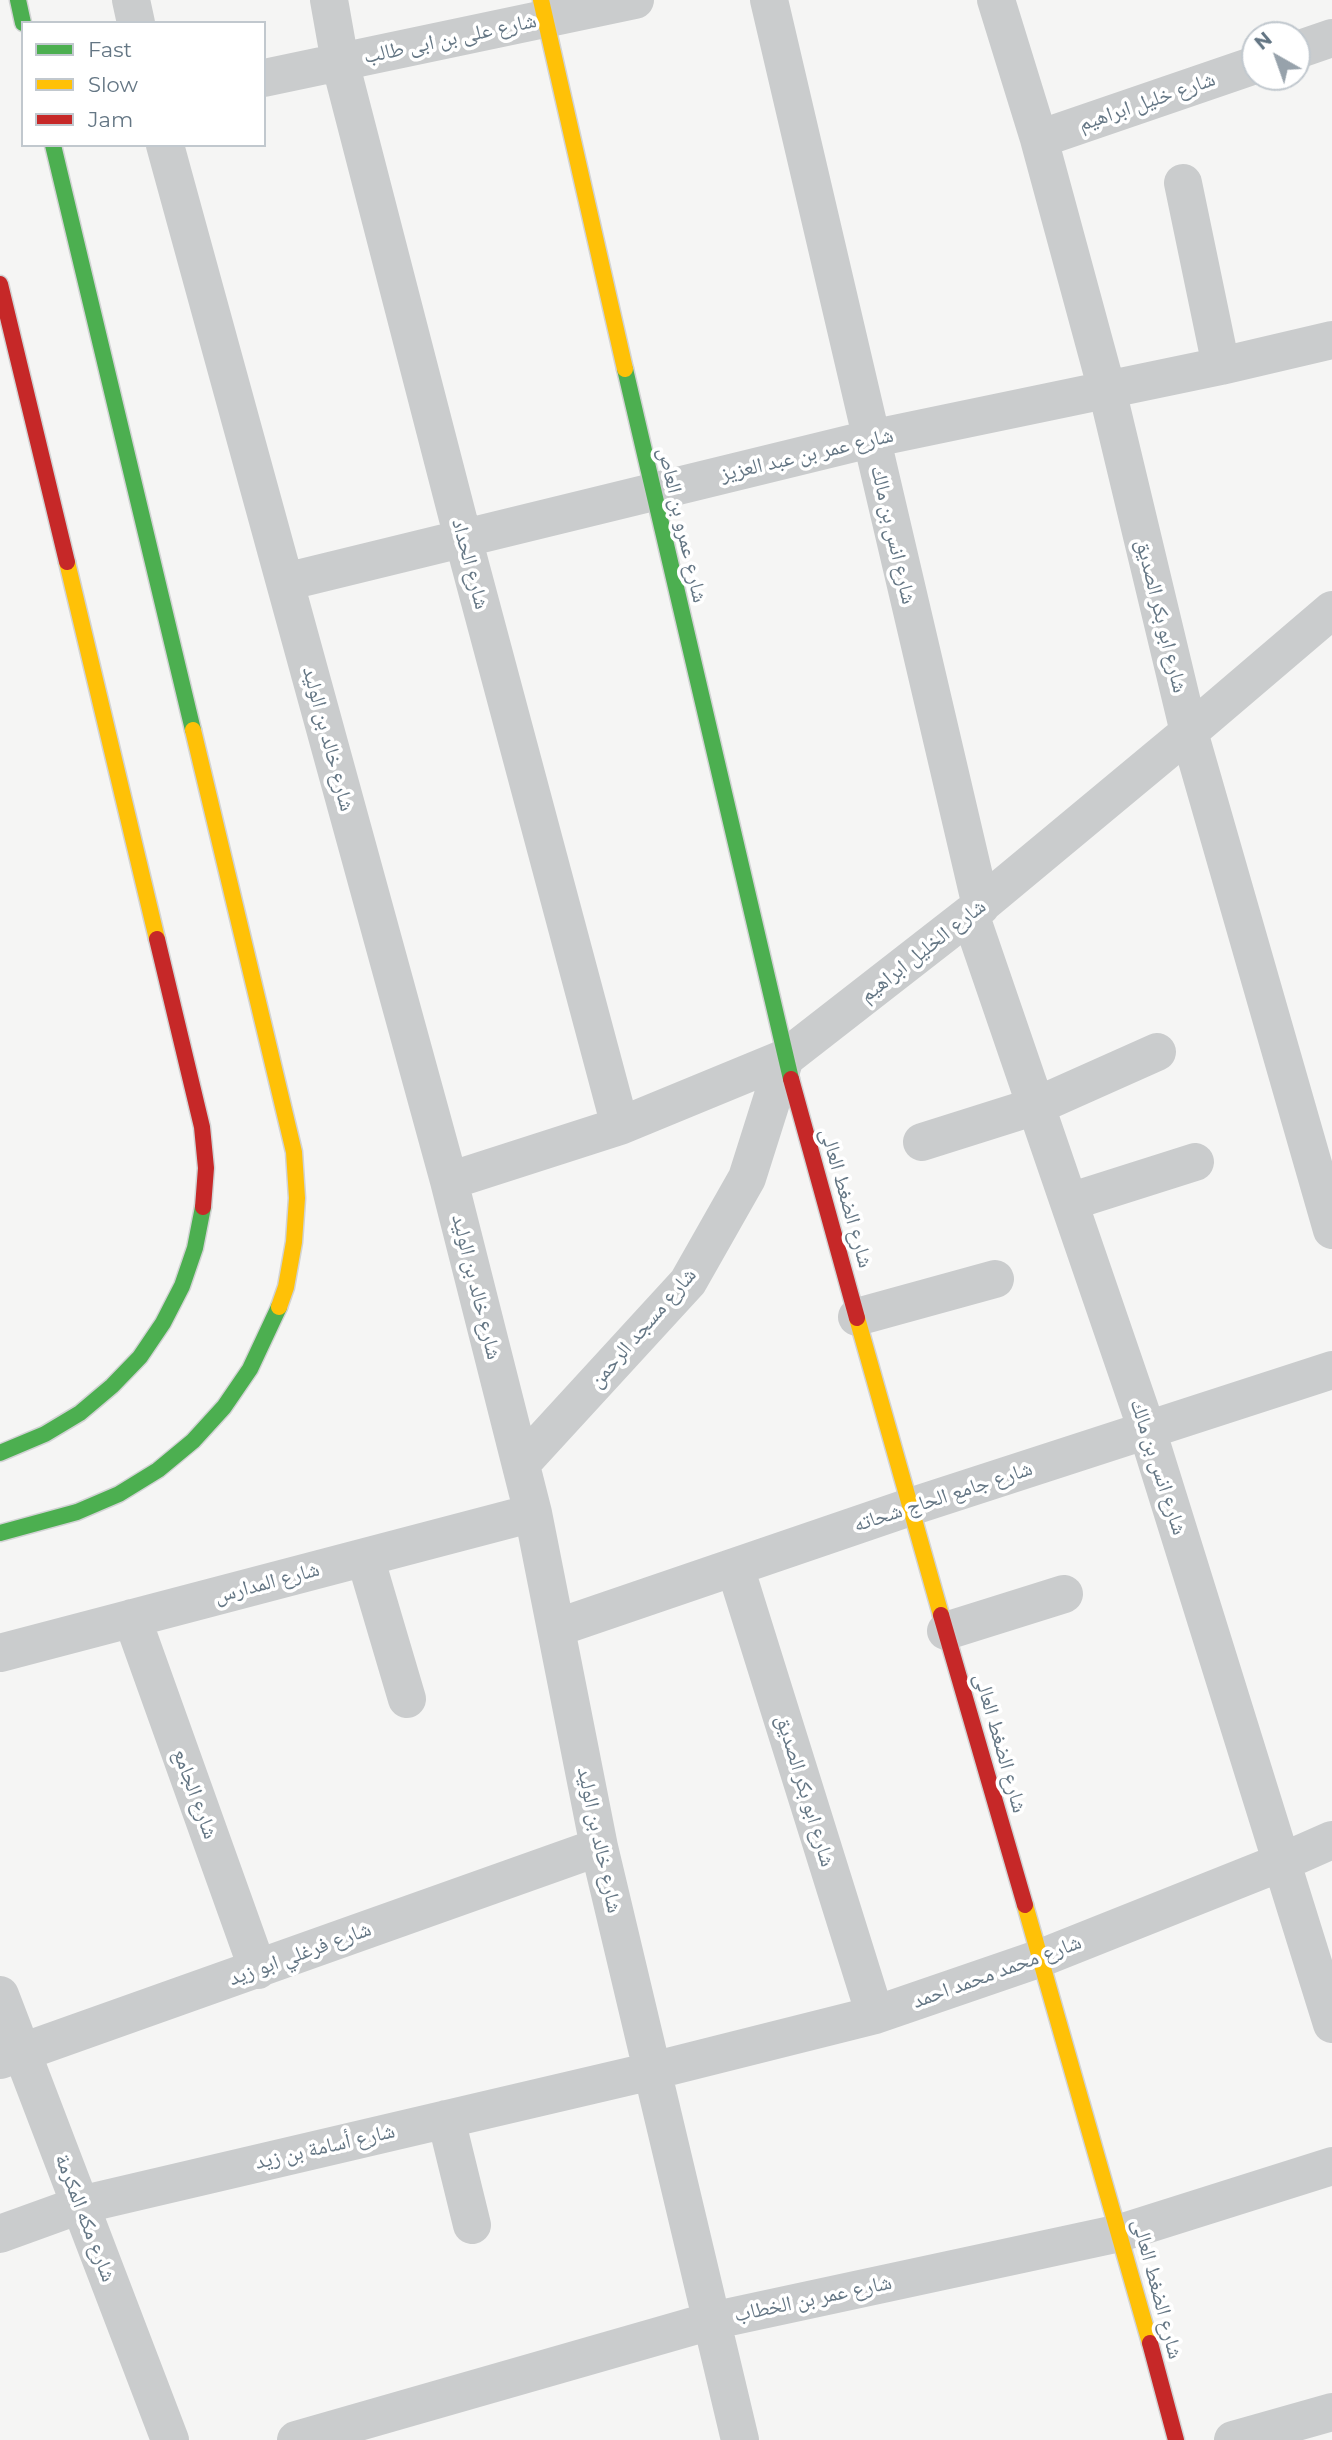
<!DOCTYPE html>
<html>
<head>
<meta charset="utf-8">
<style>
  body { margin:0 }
  #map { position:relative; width:1332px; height:2440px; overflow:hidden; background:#f5f5f4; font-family:Montserrat,sans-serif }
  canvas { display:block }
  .legend { position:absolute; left:21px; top:21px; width:245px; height:126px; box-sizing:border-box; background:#fff; border:2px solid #c1c8ce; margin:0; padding:9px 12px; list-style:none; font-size:21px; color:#647684 }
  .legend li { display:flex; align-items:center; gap:14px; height:35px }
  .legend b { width:35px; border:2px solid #c1c8ce }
  .north { position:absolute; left:1241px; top:21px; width:70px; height:70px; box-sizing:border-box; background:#fff; border:2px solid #c1c8ce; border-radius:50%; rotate:320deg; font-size:19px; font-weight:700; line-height:28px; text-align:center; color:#647684 }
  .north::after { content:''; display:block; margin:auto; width:24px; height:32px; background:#97a2ab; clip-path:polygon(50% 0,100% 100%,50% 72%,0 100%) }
</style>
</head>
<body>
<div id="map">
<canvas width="1332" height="2440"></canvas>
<ul class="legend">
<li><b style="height:9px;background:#4caf50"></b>Fast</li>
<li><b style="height:9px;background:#ffc107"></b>Slow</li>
<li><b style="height:9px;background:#c62828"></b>Jam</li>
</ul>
<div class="north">N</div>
</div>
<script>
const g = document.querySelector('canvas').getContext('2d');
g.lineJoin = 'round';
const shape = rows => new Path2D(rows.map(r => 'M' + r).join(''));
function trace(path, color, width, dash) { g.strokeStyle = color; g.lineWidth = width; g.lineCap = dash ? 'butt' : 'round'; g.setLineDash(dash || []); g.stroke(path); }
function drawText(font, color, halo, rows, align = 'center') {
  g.font = font + ' Montserrat,"Noto Naskh Arabic",sans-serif'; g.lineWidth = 7; g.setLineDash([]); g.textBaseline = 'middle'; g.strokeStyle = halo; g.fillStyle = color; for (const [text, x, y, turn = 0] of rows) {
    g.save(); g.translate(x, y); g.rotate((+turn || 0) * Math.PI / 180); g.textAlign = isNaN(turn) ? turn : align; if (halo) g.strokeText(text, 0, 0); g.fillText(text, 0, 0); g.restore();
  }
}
const fast = shape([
  [18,0,23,23],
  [53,145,193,730],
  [625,369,791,1079],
  [0,1453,45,1434,80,1413,112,1386,140,1357,163,1323,182,1286,195,1248,203,1207],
  [0,1533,77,1512,119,1494,158,1470,193,1441,224,1407,250,1369,279,1307]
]);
const slow = shape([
  [541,0,625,369],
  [67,562,157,939],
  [193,730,294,1152,297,1198,294,1242,286,1287,279,1307],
  [857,1318,941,1615],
  [1025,1905,1150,2343]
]);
const jam = shape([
  [0,284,67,562],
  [157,939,202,1127,206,1168,203,1207],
  [791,1079,857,1318],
  [941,1615,1025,1905],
  [1150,2343,1176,2440]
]);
trace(fast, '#d2d3d4', 19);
trace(slow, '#d2d3d4', 19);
trace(jam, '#d2d3d4', 19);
trace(shape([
  [131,0,136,23],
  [329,0,340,62,463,538,620,1126],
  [769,0,981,906],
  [996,0,1039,139,1107,390,1189,732,1332,1230],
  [1297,50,1332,38],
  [264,78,635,0],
  [1039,139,1255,65],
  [165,145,449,1181,533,1513,599,1847,740,2440],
  [1183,183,1221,366],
  [285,582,870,439,1221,366,1332,340],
  [970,914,1147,1430,1332,2024],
  [922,1142,1036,1106,1157,1052],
  [449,1181,620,1126,785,1058,970,914,1189,732,1332,610],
  [1069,1202,1195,1162],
  [857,1317,995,1279],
  [521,1464,688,1282,747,1178,785,1058],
  [365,1557,407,1699],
  [735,1567,875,2015],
  [132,1618,258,1970],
  [556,1628,910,1507,1332,1370],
  [946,1631,1064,1594],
  [0,1653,533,1513],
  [0,1995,170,2440],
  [0,2060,599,1847],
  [446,2119,472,2225],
  [0,2234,80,2205,652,2071,875,2015,1041,1958,1282,1862,1332,1840],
  [296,2440,711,2321,1120,2233,1332,2166],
  [1233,2440,1332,2412]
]), '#cacccd', 38);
trace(fast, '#4caf50', 16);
trace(slow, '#ffc107', 16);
trace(jam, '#c62828', 16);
drawText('21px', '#647684', '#fff', [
  ["شارع على بن ابى طالب",450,39,-12],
  ["شارع خليل ابراهيم",1147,102,-19],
  ["شارع عمر بن عبد العزيز",807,455,-13],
  ["شارع عمرو بن العاص",682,525,77],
  ["شارع انس بن مالك",893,535,77],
  ["شارع الحداد",470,564,75],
  ["شارع ابو بكر الصديق",1161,616,76],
  ["شارع خالد بن الوليد",328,739,75],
  ["شارع الخليل ابراهيم",923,951,-38],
  ["شارع الضغط العالى",846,1198,74],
  ["شارع خالد بن الوليد",476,1287,76],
  ["شارع مسجد الرحمن",643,1328,-49],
  ["شارع انس بن مالك",1158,1467,72],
  ["شارع جامع الحاج شحاته",943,1497,-18],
  ["شارع المدارس",267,1583,-15],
  ["شارع الضغط العالى",1000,1743,74],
  ["شارع ابو بكر الصديق",805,1791,73],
  ["شارع الجامع",195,1794,70],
  ["شارع خالد بن الوليد",599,1840,78],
  ["شارع فرغلي ابو زيد",300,1954,-20],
  ["شارع محمد محمد احمد",997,1972,-20],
  ["شارع أسامة بن زيد",325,2147,-13],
  ["شارع مكه المكرمة",85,2218,69],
  ["شارع الضغط العالى",1157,2289,75],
  ["شارع عمر بن الخطاب",813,2299,-12]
]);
</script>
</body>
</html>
